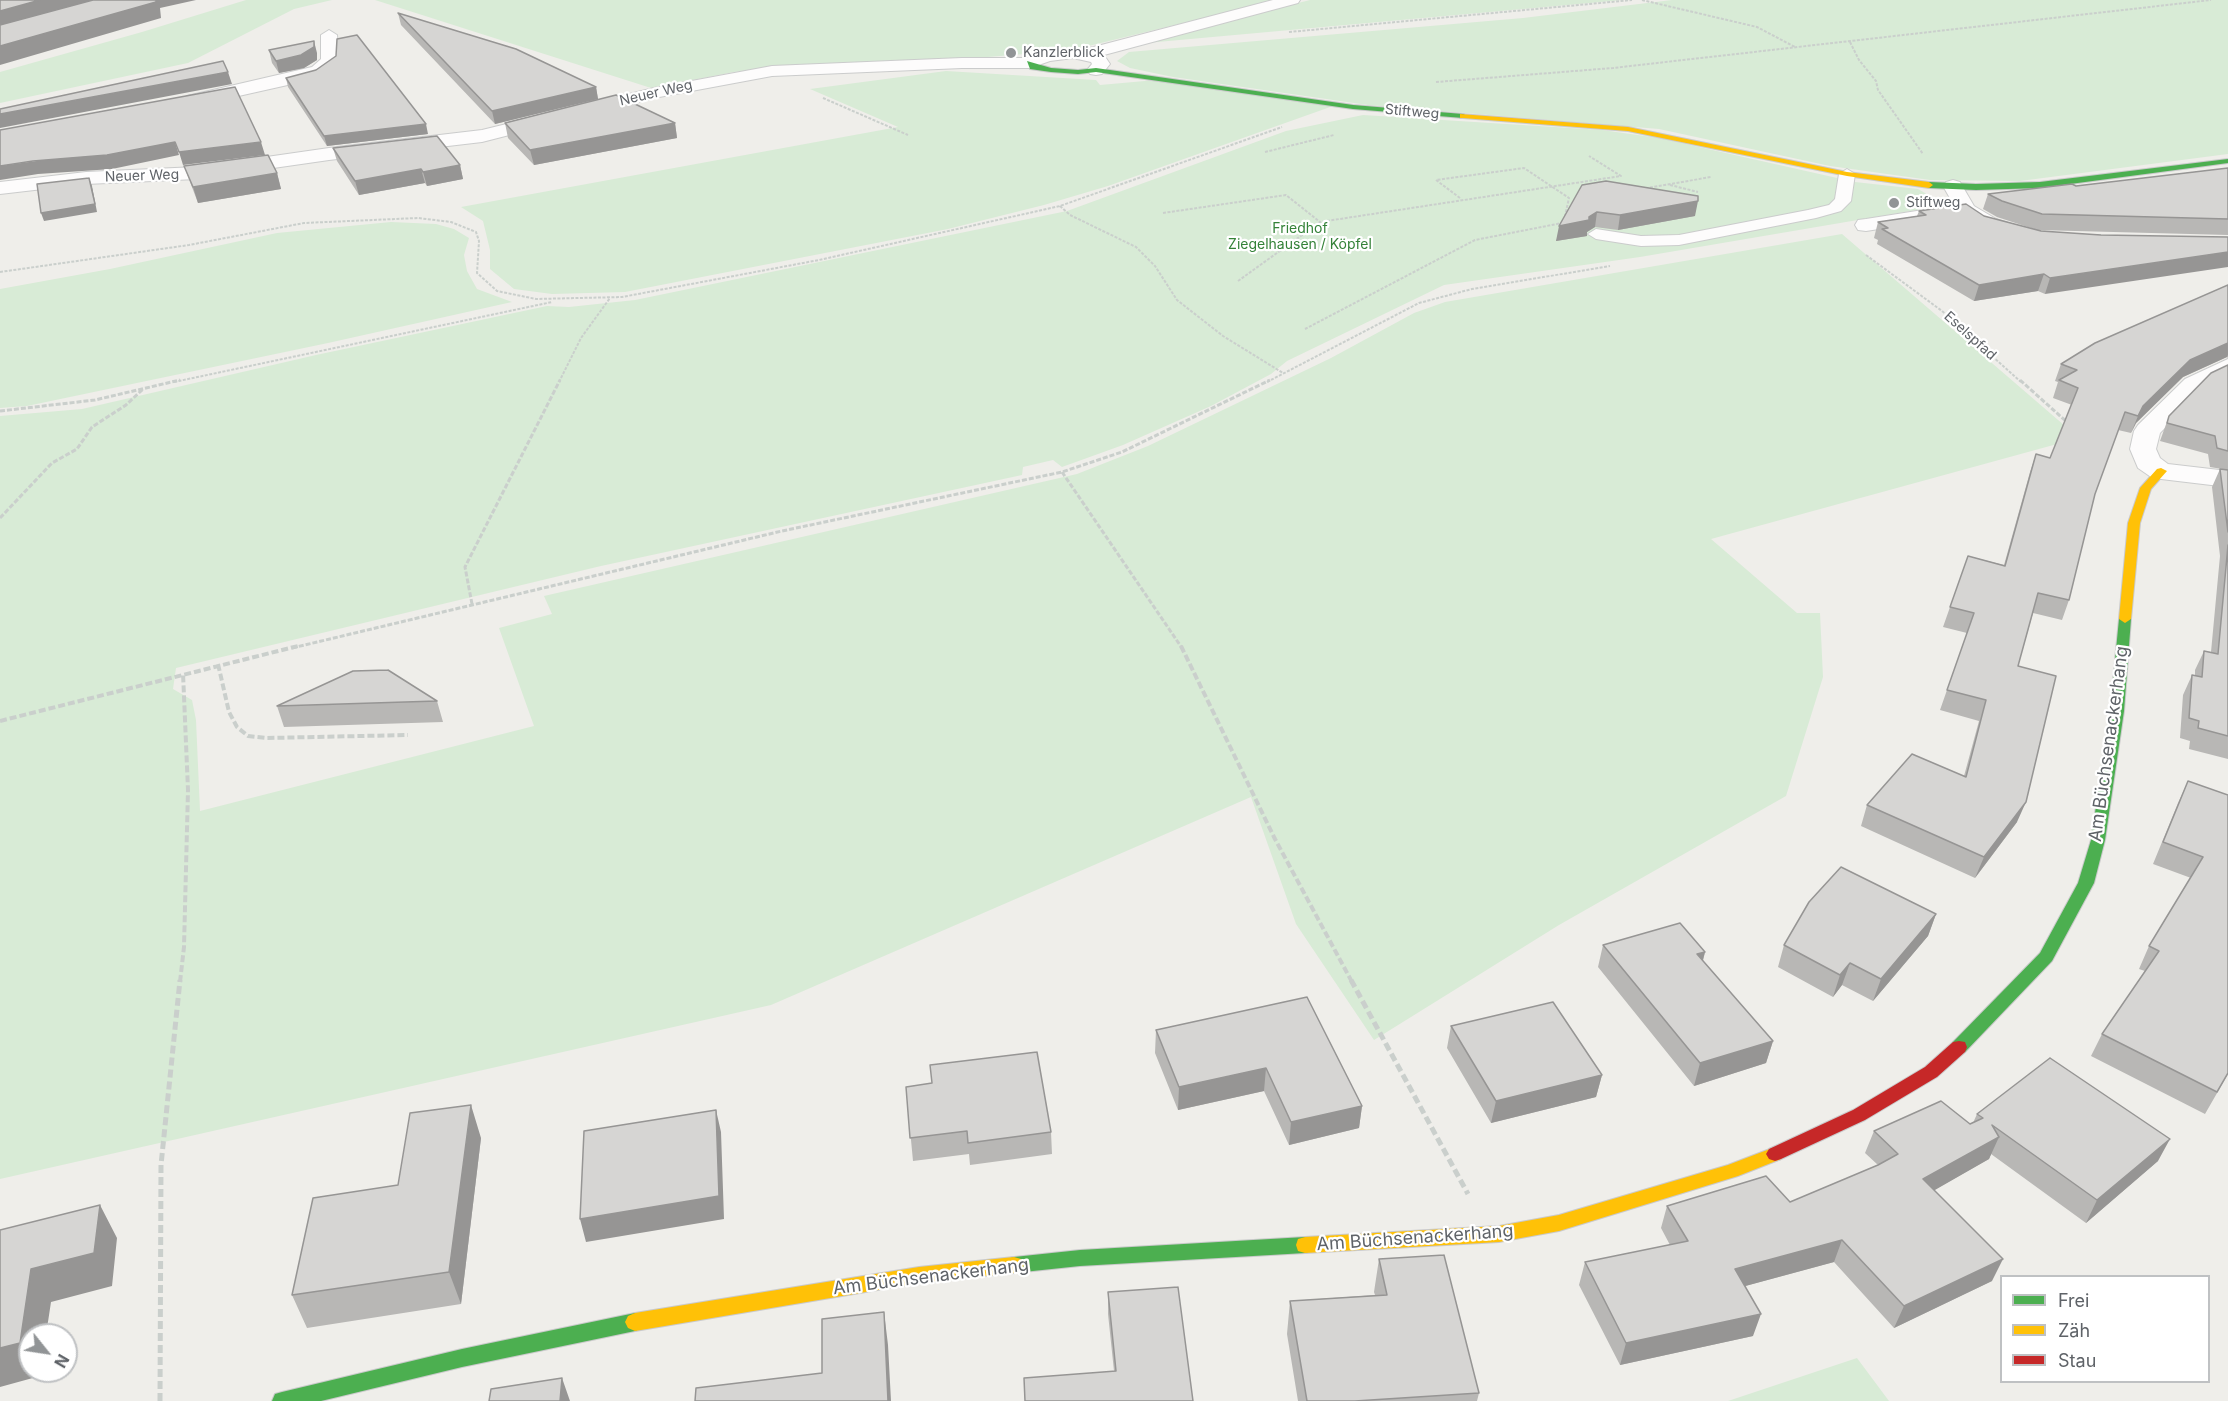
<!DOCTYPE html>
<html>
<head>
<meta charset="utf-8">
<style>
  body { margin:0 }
  #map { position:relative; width:2228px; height:1401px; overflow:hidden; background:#efeeea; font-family:Inter,sans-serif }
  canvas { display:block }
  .legend { position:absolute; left:2000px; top:1275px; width:210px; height:108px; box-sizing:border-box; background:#fff; border:2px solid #bfc1c3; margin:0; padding:8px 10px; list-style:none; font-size:18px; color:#5f6368 }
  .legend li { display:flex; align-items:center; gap:12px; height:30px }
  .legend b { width:30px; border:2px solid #bfc1c3 }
  .north { position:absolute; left:18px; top:1323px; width:60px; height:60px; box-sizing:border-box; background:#fff; border:2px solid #bfc1c3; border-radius:50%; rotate:120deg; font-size:16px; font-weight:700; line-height:24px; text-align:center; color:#5f6368 }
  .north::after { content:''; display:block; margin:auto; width:21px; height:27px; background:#919496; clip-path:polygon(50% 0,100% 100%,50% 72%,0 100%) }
</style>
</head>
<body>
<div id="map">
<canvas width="2228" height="1401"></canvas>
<ul class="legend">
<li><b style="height:8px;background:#4caf50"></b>Frei</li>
<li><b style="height:8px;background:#ffc107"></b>Zäh</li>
<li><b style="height:8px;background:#c62828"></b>Stau</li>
</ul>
<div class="north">N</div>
</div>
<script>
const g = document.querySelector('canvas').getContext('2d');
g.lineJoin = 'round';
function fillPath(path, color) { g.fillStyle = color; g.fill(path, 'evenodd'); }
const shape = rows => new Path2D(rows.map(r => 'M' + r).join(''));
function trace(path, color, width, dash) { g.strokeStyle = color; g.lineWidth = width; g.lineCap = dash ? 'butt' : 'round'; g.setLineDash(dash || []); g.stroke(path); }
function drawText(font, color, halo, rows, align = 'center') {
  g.font = font + ' Inter,sans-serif'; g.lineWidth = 4.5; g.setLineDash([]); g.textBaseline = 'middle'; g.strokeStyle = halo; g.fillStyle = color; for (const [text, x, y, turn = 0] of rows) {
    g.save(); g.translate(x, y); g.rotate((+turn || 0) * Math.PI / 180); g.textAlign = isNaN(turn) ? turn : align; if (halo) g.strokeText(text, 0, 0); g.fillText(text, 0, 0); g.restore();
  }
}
fillPath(shape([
  [246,0,332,0,294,9,188,63,0,103,0,72,142,32],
  [375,0,1278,0,1072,50,940,61,790,66,734,72,651,88],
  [1310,0,1623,0,1135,44],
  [1672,0,2228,0,2228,154,2020,181,1930,180,1830,166,1659,129,1368,105,1173,77,1130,68,1117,61,1129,52,1523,18],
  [946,71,1096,80,1100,85,1156,80,1333,106,1108,186,1044,205,948,229,625,292,552,294,514,289,490,269,490,250,483,221,461,207,898,127,810,89],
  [1363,115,1602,130,1659,138,1855,182,1918,189,1946,205,1640,257,1444,285,1287,361,1271,374,1211,406,1123,445,1062,467,1053,460,1023,467,1022,475,601,566,176,668,173,689,192,700,196,720,200,811,534,726,499,628,552,614,544,596,1077,474,1148,446,1331,358,1414,313,1445,302,1842,234,2079,438,1711,539,1797,613,1820,613,1823,677,1786,796,1559,925,1374,1040,1296,924,1251,797,771,1005,0,1179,0,416,82,409,316,355,547,306,569,307,635,300,1067,211,1286,131],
  [391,222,436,224,454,229,469,238,464,255,467,271,477,289,512,302,328,343,27,406,0,408,0,289,110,269,277,233],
  [1857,1358,1889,1401,1728,1401]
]), '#d8ebd6');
const lane = shape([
  [1847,169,1855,174,1851,201,1841,211,1816,218,1679,245,1641,246,1596,239,1588,234,1596,229,1641,236,1679,235,1808,210,1829,205,1835,199,1839,174,1847,169]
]);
const street = shape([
  [1273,0,1300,0,1298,3,1104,55,1110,64,1102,74,1096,75,1090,74,1087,70,1092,64,1091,62,1073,58,1050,61,1030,68,962,68,772,76,654,98,482,142,329,160,197,179,86,184,0,194,0,182,86,172,197,167,329,148,482,130,654,88,772,66,962,58,1027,58,1046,51,1073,48,1086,49,1273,0],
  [329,30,337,35,339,59,334,67,324,75,301,82,194,106,187,104,185,100,187,96,312,67,321,59,321,35,329,30],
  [1953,180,1960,182,1974,206,1996,219,2008,223,2011,228,2008,233,2000,234,1980,229,1959,214,1943,186,1946,182,1953,180],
  [1923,210,1931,211,1934,216,1931,221,1866,231,1858,230,1855,225,1858,220,1866,219,1923,210],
  [2228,359,2228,376,2203,389,2160,433,2156,449,2160,458,2168,464,2228,471,2228,487,2161,479,2151,477,2138,468,2130,449,2134,431,2138,425,2185,379,2228,359]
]);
const fast = shape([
  [1027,61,1051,68,1078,70,1096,68,1353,105,1463,114,1467,116,1463,118,1353,109,1096,72,1078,74,1051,72,1030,69,1027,61],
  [2228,159,2228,163,2040,188,1976,190,1929,188,1925,185,1929,182,1976,184,2040,182,2228,159],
  [2125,615,2131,619,2124,711,2105,840,2094,883,2052,961,1965,1052,1959,1053,1953,1052,1951,1047,1953,1042,2040,953,2078,883,2091,840,2110,711,2119,619,2125,615],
  [1305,1237,1312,1239,1314,1245,1312,1251,1305,1253,1080,1266,1014,1273,1007,1271,1004,1265,1007,1259,1014,1257,1080,1250,1305,1237],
  [635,1313,642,1316,645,1322,642,1328,635,1331,462,1367,321,1401,272,1401,275,1394,282,1392,462,1349,635,1313]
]);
const slow = shape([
  [1460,114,1628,127,1847,172,1929,182,1933,185,1929,188,1847,176,1628,131,1463,118,1460,118,1460,114],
  [2161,468,2167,471,2151,489,2140,523,2131,619,2125,623,2119,619,2128,523,2140,488,2157,469,2161,468],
  [1775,1147,1781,1149,1784,1154,1781,1159,1738,1176,1559,1231,1499,1242,1305,1253,1298,1251,1296,1245,1298,1239,1305,1237,1499,1226,1559,1215,1728,1165,1775,1147],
  [1014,1257,1021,1259,1024,1265,1021,1271,1014,1273,919,1283,635,1331,628,1328,625,1322,628,1316,635,1313,919,1267,1014,1257]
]);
const jam = shape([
  [1959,1041,1965,1042,1967,1047,1965,1052,1937,1077,1865,1120,1781,1159,1775,1161,1769,1159,1766,1154,1769,1149,1853,1110,1925,1067,1953,1042,1959,1041]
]);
trace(lane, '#cbcccc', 2);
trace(street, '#cbcccc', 2);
trace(fast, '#cacacb', 2);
trace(slow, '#cacacb', 2);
trace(jam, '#cacacb', 2);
trace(shape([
  [1642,0,1757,27,1795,47],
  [1289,32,1632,0],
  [1850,42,1859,60,1876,81,1878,90,1923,154],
  [1436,82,1613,68,2211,0],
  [823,98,908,135],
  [1265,152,1334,135],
  [1670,185,1698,192],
  [1641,189,1711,177],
  [1460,198,1436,180,1524,168,1569,198,1565,216],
  [1060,206,1070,215,1136,247,1155,266,1177,300,1223,336,1283,373],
  [1163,213,1286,195,1320,222],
  [1866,255,1942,311,2021,382],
  [0,272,189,245,304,223,418,218,451,222,476,232,479,241,477,273,497,291,536,299,622,297,819,260,1060,206,1282,127],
  [1238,281,1320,222,1621,176,1589,156],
  [1305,329,1475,240,1562,223],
  [174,382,552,302],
  [559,382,581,338,610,298],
  [1267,382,1419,303,1472,289,1610,266]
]), '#cacfcc', 2, [3, 1.5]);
trace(shape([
  [2020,380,2068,423],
  [0,411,95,400,180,380],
  [1062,472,1182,648],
  [0,518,52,463,77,449,92,427,126,405,143,389],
  [472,604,465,567,560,380],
  [292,648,782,531,1062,472,1122,452,1270,380]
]), '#cacfcc', 3, [5, 2]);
trace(shape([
  [1181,646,1275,839,1352,982],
  [218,664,229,712,237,727,248,736,267,738,408,735],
  [0,721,298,646],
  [180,982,184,947,188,790,183,673]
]), '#cacfcc', 4, [7, 3]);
trace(shape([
  [1351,980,1468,1194],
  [160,1401,161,1165,180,980]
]), '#cacfcc', 5, [8, 4]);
fillPath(lane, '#fdfcfc');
fillPath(street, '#fdfcfc');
fillPath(fast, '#4caf50');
fillPath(slow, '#ffc107');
fillPath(jam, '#c62828');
fillPath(shape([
  [398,13,596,87,598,99,675,123,677,138,534,165,508,138,505,123,593,100,495,124,401,25],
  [269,50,317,53,317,60,304,68,279,73,272,63],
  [286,78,428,134,327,146,288,87],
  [333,148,460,165,463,179,427,186,425,183,359,195,337,161],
  [184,166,277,173,281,189,198,203],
  [2228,168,2228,235,2037,230,1997,217,1983,209,1988,194,2076,186],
  [1582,185,1695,216,1618,230,1595,227,1587,232,1587,236,1556,241],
  [1919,211,1984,216,2041,231,2101,235,2045,294,2038,291,1974,301,1877,244,1878,240,1874,238,1878,222,1917,216],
  [2228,285,2228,358,2227,357,2183,377,2136,423,2131,433,2118,430,2095,494,2069,600,2062,620,2033,613,2018,666,2017,822,1975,878,1861,826,1867,805,1964,776,1979,721,1940,710,1967,633,1943,627,1968,556,2004,565,2030,472,2036,454,2050,458,2072,405,2053,398,2058,382,2055,381,2061,364],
  [2228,365,2228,759,2189,749,2190,741,2180,738,2183,695,2192,675,2195,675,2195,670,2204,651,2211,652,2220,556,2212,487,2220,469,2222,469,2210,467,2208,454,2160,441,2169,416],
  [437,701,443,722,284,727,277,706],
  [2188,781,2228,795,2228,1074,2205,1114,2091,1056,2102,1034,2145,971,2139,969,2149,946,2191,878,2153,864,2178,803],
  [1936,914,1928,936,1873,1001,1842,985,1833,997,1778,967,1784,945],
  [1603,945,1705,952,1703,961,1773,1041,1766,1063,1694,1086,1598,967],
  [1307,997,1362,1106,1359,1128,1289,1145,1264,1091,1178,1110,1155,1053,1156,1030],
  [1451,1026,1602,1075,1596,1097,1491,1123,1447,1048],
  [906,1087,1051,1132,1052,1154,970,1165,969,1154,913,1161],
  [1977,1114,2158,1161,2086,1223,1991,1154,1989,1159,1934,1190,1992,1281,1894,1328,1834,1262,1745,1286,1753,1336,1620,1365,1579,1285,1585,1262,1670,1245,1661,1228,1667,1206,1790,1202,1878,1165,1865,1153,1874,1131,1970,1124,1973,1123],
  [481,1138,461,1304,307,1328,292,1295,398,1185],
  [1379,1259,1479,1393,1477,1401,1298,1401,1287,1334,1290,1301,1375,1295,1374,1292],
  [1108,1292,1193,1401,1114,1371,1108,1314]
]), '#b8b7b5');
fillPath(shape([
  [40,0,104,0,0,29,0,11],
  [156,0,196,0,160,8,161,18,0,65,0,46],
  [314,41,317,53,317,60,304,68,279,73,276,61],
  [228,72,232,84,0,128,0,114],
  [596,87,598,99,495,124,492,111],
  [675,123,677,138,534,165,530,150],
  [426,124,428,134,327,146,324,136],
  [175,142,179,155,112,169,38,174,0,180,0,166],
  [261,142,265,155,183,165,179,152],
  [460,165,463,179,427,186,423,172],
  [421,169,425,183,359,195,355,181],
  [277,173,281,189,198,203,193,187],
  [89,178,92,186,97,212,44,221,41,213],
  [1698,201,1695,216,1618,230,1620,215],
  [1597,212,1595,227,1587,232,1587,236,1556,241,1559,226,1589,217],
  [2228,252,2228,267,2045,294,2050,278],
  [2044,274,2038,291,1974,301,1979,285],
  [2228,343,2228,355,2227,357,2183,377,2136,423,2131,433,2138,416,2143,406,2190,360],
  [2026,802,2017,822,1975,878,1984,857],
  [1936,914,1928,936,1873,1001,1881,979],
  [1705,952,1699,974,1697,954],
  [1850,963,1842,985,1833,997,1840,975],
  [1773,1041,1766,1063,1694,1086,1700,1063],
  [1266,1068,1264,1091,1178,1110,1179,1087],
  [1602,1075,1596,1097,1491,1123,1496,1101],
  [471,1105,481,1138,461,1304,449,1272],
  [1362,1106,1359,1128,1289,1145,1291,1122],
  [716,1110,721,1132,724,1219,586,1242,580,1219],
  [1999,1137,1989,1159,1914,1202,1923,1179],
  [2170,1139,2158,1161,2086,1223,2097,1200],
  [100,1205,117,1238,112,1286,51,1302,46,1335,30,1335,30,1371,41,1371,40,1376,0,1387,0,1348,31,1269],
  [1842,1240,1834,1262,1727,1291,1735,1269],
  [2003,1259,1992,1281,1894,1328,1904,1306],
  [884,1312,888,1345,891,1401,888,1401],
  [1761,1314,1753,1336,1620,1365,1626,1343],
  [562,1378,570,1401,560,1401]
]), '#969594');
const building = shape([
  [0,0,40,0,0,11,0,0],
  [93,0,156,0,156,2,0,46,0,25,93,0],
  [398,13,516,49,596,87,492,111,398,13],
  [357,35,426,124,324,136,286,78,316,70,336,56,337,39,357,35],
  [314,41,314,47,301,55,276,61,269,50,314,41],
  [223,61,228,72,0,114,0,109,223,61],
  [235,87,261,142,179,152,175,142,107,155,33,161,0,166,0,130,235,87],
  [616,95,675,123,530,150,505,123,616,95],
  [437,136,460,165,423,172,421,169,355,181,333,148,437,136],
  [268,155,277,173,193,187,184,166,268,155],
  [2228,168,2228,219,2042,214,2002,201,1988,194,2072,184,2076,186,2228,168],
  [89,178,95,204,41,213,37,184,89,178],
  [1606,181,1698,196,1698,201,1620,215,1597,212,1589,217,1589,220,1559,226,1582,185,1606,181],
  [1966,204,1984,216,2041,231,2101,235,2228,237,2228,252,2050,278,2044,274,1979,285,1882,229,1888,228,1878,222,1926,215,1919,211,1966,204],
  [2228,285,2228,343,2190,360,2143,406,2138,416,2125,412,2095,494,2069,600,2038,593,2018,666,2056,676,2026,802,1984,857,1867,805,1912,754,1966,777,1986,700,1947,690,1974,613,1950,607,1968,556,2005,566,2036,454,2050,458,2078,388,2059,380,2077,370,2061,364,2095,343,2228,285],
  [2228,365,2228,451,2217,448,2215,436,2167,423,2169,416,2211,373,2228,365],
  [2220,469,2228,470,2228,532,2220,469],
  [2228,545,2228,736,2198,728,2199,721,2189,718,2192,675,2202,677,2204,651,2218,654,2228,545],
  [388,670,437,701,277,706,353,671,388,670],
  [2188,781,2228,795,2228,1073,2217,1092,2102,1034,2159,951,2149,946,2203,857,2163,842,2188,781],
  [1841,867,1936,914,1881,979,1850,963,1840,975,1784,945,1809,902,1841,867],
  [1680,923,1705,952,1697,954,1773,1041,1700,1063,1603,945,1680,923],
  [1307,997,1362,1106,1291,1122,1266,1068,1179,1087,1156,1030,1307,997],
  [1553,1002,1602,1075,1496,1101,1451,1026,1553,1002],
  [1037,1052,1051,1132,968,1143,967,1131,910,1138,906,1087,932,1083,930,1065,1037,1052],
  [2050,1058,2170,1139,2097,1200,1992,1125,1999,1137,1923,1179,2003,1259,1904,1306,1842,1240,1735,1269,1761,1314,1626,1343,1585,1262,1688,1241,1667,1206,1766,1176,1790,1202,1878,1165,1898,1154,1874,1131,1941,1101,1970,1124,1983,1118,1977,1114,2050,1058],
  [471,1105,449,1272,292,1295,313,1198,398,1185,410,1113,471,1105],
  [716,1110,719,1196,580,1219,584,1131,716,1110],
  [100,1205,94,1253,31,1269,20,1343,0,1348,0,1230,100,1205],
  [1444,1255,1479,1393,1355,1401,1307,1401,1290,1301,1387,1295,1379,1259,1444,1255],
  [1178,1287,1193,1401,1025,1401,1024,1378,1116,1371,1108,1292,1178,1287],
  [884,1312,888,1401,695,1401,696,1388,822,1373,822,1319,884,1312],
  [562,1378,560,1401,489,1401,491,1389,562,1378]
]);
fillPath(building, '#d6d5d3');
trace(building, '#969594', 1.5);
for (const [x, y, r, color] of [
  [1011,53,6,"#919496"],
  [1894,203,6,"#919496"]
]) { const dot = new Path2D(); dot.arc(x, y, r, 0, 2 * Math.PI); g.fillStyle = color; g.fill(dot); trace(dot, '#fff', 2); }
drawText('14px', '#5f6368', '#fff', [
  ["Kanzlerblick",1023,53],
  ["Stiftweg",1906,203]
], 'left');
drawText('14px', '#5f6368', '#fff', [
  ["Neuer Weg",656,93,-13],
  ["Stiftweg",1412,112,5],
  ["Neuer Weg",142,176,-2],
  ["Eselspfad",1970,336,42]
]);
drawText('14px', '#348238', '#fff', [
  ["Friedhof",1300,229],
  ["Ziegelhausen / Köpfel",1300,245]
]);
drawText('18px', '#5f6368', '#fff', [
  ["Am Büchsenackerhang",2109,744,-82],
  ["Am Büchsenackerhang",1415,1238,-4],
  ["Am Büchsenackerhang",931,1277,-7]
]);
</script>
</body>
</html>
